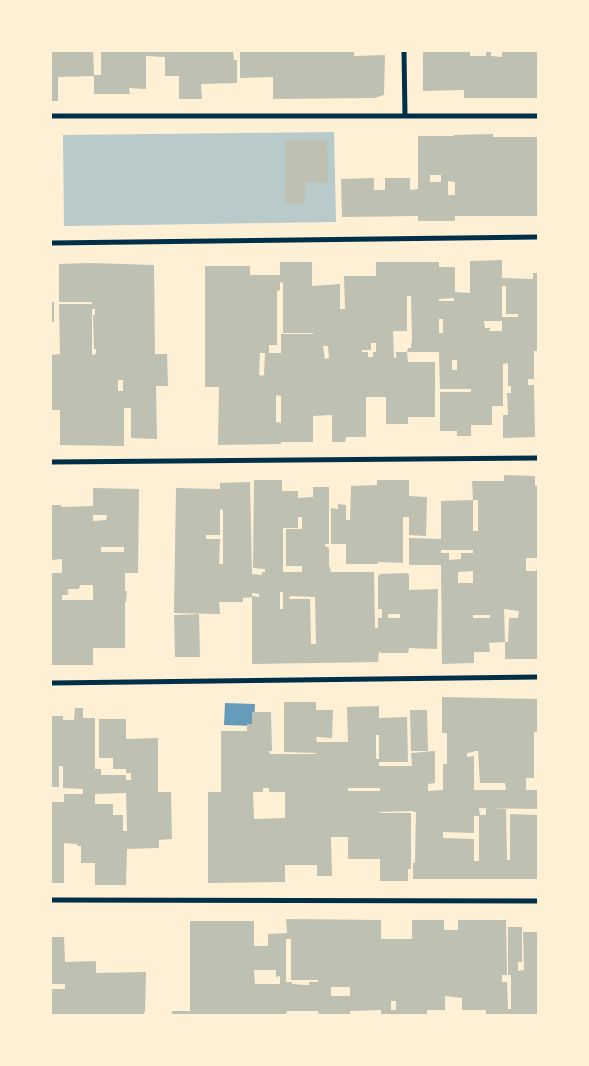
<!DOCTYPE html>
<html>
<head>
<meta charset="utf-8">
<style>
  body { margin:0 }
  #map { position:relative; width:589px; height:1066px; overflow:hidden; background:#fdf0d5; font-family:"Asap Condensed",sans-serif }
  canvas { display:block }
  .frame { position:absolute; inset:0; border:52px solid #fdf0d5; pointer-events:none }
</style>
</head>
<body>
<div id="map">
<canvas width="589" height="1066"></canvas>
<div class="frame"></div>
</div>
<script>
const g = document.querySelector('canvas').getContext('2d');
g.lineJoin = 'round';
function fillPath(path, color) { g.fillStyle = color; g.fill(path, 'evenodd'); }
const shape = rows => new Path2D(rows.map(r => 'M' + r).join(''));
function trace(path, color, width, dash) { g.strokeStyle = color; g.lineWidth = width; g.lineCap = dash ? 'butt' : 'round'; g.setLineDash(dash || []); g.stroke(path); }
fillPath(shape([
  [334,132,336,222,64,226,63,135]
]), '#b9caca');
fillPath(shape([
  [225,703,255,704,254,726,224,725]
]), '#669bbc');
fillPath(shape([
  [51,51,93,51,94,75,101,75,101,51,233,51,234,60,237,60,237,83,201,84,202,99,179,99,179,76,165,76,165,57,146,56,146,89,129,88,130,94,94,94,94,76,58,77,58,101,51,101],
  [240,51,354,51,354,56,385,55,384,95,374,98,273,99,273,77,240,78],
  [423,51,470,51,470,56,486,56,486,51,491,51,491,56,502,57,502,51,538,52,538,98,464,98,464,90,423,91],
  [493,134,493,137,538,137,538,216,455,216,455,221,418,221,418,216,342,217,341,179,374,178,374,190,385,190,385,178,410,178,410,190,418,189,418,136,454,136,454,135],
  [430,175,441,175,441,182,430,182],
  [448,181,455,182,455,195,448,195],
  [285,140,327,140,328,183,306,182,304,204,285,204],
  [502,260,502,278,533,279,533,273,538,273,538,351,534,351,534,379,528,379,528,385,534,385,535,437,503,438,503,415,508,415,507,393,511,393,511,386,508,386,508,363,503,364,503,406,492,406,492,425,471,425,471,436,457,436,457,431,440,431,440,392,471,392,471,389,440,389,439,352,407,352,408,348,411,348,412,339,411,296,407,296,407,331,393,331,394,358,396,358,396,352,407,352,408,362,435,362,435,417,408,417,408,424,386,424,386,397,366,397,366,437,346,437,345,442,332,442,332,415,313,416,313,442,281,442,281,444,218,445,219,387,205,387,205,266,250,266,250,275,280,275,280,262,312,262,312,286,340,284,340,309,345,309,344,276,376,276,376,262,439,262,439,267,455,267,455,292,470,293,470,261],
  [280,282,283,283,283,333,313,333,313,334,281,334,281,353,269,353,269,345,277,345,277,291,280,290],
  [502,286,506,286,506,314,518,314,518,317,502,317],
  [454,298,454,301,439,301,439,299],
  [439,319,443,319,443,333,439,333],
  [484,321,502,321,502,331,489,331,490,328,485,328],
  [371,343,376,343,376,352,373,352,373,357,368,357,368,352,362,352,362,350,371,350],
  [323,346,328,346,329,358,325,359],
  [260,353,265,353,264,375,261,376,259,374],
  [452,360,457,360,457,370,452,370],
  [276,395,281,396,281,423,276,422],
  [91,263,154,265,155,354,167,354,168,386,156,386,157,439,131,438,131,408,124,408,124,446,60,445,60,410,51,410,51,355,60,354,59,304,92,304,92,302,59,302,59,264],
  [92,309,95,309,95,315,93,315,94,349,96,349,96,354,92,355],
  [118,380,123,380,123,391,118,391],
  [51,302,54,302,54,322,51,322],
  [504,475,535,476,535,486,538,486,538,558,526,558,526,571,536,571,538,567,538,659,505,659,505,642,508,642,509,618,518,618,519,611,504,609,505,642,489,643,490,652,474,652,474,663,442,664,441,565,409,565,409,538,441,539,441,501,473,500,473,531,478,531,478,500,473,500,472,481,504,481],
  [441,550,473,550,473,553,461,553,461,559,449,560,449,553,441,553],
  [473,571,473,583,458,583,458,572],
  [473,615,490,615,490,618,473,618],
  [254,480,282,480,282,491,298,491,298,498,313,497,313,487,329,487,329,544,325,544,325,546,329,548,329,564,331,572,374,572,375,628,378,628,378,618,382,618,382,609,378,609,378,576,380,574,407,573,409,575,409,590,438,589,437,649,409,648,408,653,381,653,379,651,378,662,252,664,252,596,259,597,259,594,252,593,252,597,243,598,243,602,219,602,220,614,174,613,176,488,220,489,220,483,250,482,252,574,262,575,262,572,265,572,265,569,253,568],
  [220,509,223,510,223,564,219,564,220,539,206,539,206,535,220,535],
  [298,517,302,517,302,529,286,529,286,566,302,566,302,572,283,572,283,528,298,528],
  [280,592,283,592,283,609,280,609],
  [290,596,315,597,316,644,311,644,310,599,289,599],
  [388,614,400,614,400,618,388,618],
  [377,480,409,480,409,496,427,497,426,536,409,535,409,517,403,517,403,563,378,562,378,564,346,564,346,544,331,544,331,508,338,509,338,504,346,505,346,520,350,520,351,486,377,485],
  [93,488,139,489,138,573,125,573,125,591,127,591,126,602,125,602,125,648,93,648,93,665,51,665,51,573,62,573,62,559,51,560,51,505,61,505,61,507,93,506],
  [93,515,107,515,106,520,93,521],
  [101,547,124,547,124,552,101,552],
  [80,585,93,585,93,600,62,600,62,595,68,595,68,589,79,589],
  [199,614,200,657,175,657,174,615],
  [442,697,538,699,538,732,534,732,534,778,526,778,526,790,538,790,538,809,479,808,480,815,486,815,486,808,506,809,507,860,510,860,510,814,538,815,538,879,413,879,413,863,415,863,416,812,413,812,413,811,380,812,380,813,411,813,411,869,408,869,408,881,380,881,380,859,348,859,348,837,331,837,332,876,317,876,317,865,285,865,285,882,208,883,208,792,221,792,221,731,247,731,247,724,252,724,252,712,271,712,272,751,269,751,270,754,316,754,316,753,284,752,284,702,316,702,316,710,333,710,332,738,316,737,317,742,348,742,347,707,379,706,379,718,407,717,408,762,379,762,379,766,412,766,411,753,435,751,435,783,428,784,428,791,443,790,443,764,447,764,447,733,442,733],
  [376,735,379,735,379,759,376,759],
  [474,751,478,751,480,783,505,783,506,790,474,790,474,756,467,757,467,753,474,752],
  [263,788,269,788,269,792,285,792,285,818,254,819,253,792,263,792],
  [348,788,380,788,380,791,348,791],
  [474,816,479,816,479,861,474,861,474,839,443,838,443,832,474,833],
  [75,708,83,708,83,718,95,718,95,769,101,769,101,775,126,775,126,780,131,780,131,773,126,773,126,769,113,769,113,758,99,758,99,719,126,719,126,739,158,738,158,792,171,792,172,839,159,840,159,848,127,849,126,885,95,885,95,863,81,863,81,846,77,846,77,844,64,843,64,883,51,883,51,802,64,802,64,794,83,794,83,789,63,788,63,766,59,766,59,787,51,787,51,716,63,716,63,720,74,720],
  [126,793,127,831,123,831,123,815,113,815,113,804,95,804,95,794],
  [410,710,427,710,428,751,411,751],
  [286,919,381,920,381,939,412,939,412,920,444,920,444,930,458,930,458,920,506,920,507,975,502,975,502,982,507,982,508,1009,511,1009,511,975,508,975,508,927,522,927,522,962,518,962,518,971,524,970,523,932,538,932,538,1015,486,1015,486,1010,462,1010,462,998,445,996,445,1010,427,1010,427,1015,381,1015,381,1010,350,1011,350,1015,319,1015,318,1011,287,1011,286,1015,172,1015,172,1011,190,1011,190,921,254,921,254,946,268,946,268,934,287,933],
  [286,939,291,939,291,980,318,980,318,982,309,982,309,985,306,985,292,984,292,982,286,982],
  [254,970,276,970,276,977,280,976,280,984,255,984],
  [331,987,350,987,350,996,331,996],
  [391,1001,396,1001,396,1010,391,1010],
  [51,937,64,937,65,962,96,961,96,973,146,972,145,1012,144,1012,144,1015,51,1015,51,989,65,989,65,984,51,984]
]), '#bec0b2');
trace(shape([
  [404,51,405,116],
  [51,116,538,116],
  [51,243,538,237],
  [51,462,538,458],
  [51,683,538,677],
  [51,900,538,901]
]), '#003049', 5);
</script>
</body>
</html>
